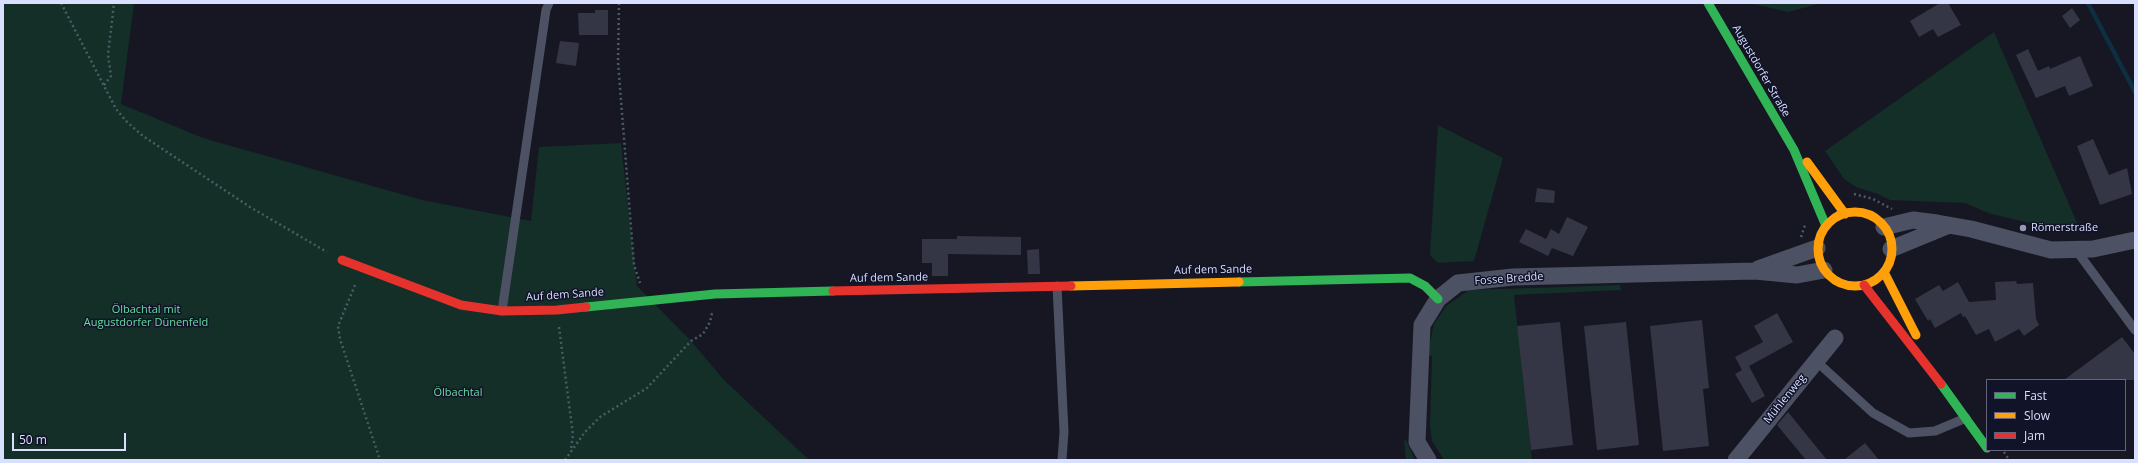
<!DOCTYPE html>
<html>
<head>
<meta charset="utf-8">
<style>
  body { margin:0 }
  #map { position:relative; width:2138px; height:463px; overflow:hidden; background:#161723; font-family:"Open Sans",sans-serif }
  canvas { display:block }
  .frame { position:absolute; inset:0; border:4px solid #d9dffe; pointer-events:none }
  .legend { position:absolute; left:1986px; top:379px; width:140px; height:72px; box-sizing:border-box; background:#111328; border:1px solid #61657e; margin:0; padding:5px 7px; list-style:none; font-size:12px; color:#d9dffe }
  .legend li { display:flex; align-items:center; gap:8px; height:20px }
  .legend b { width:20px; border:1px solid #61657e }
  .scale { position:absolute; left:12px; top:433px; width:114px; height:18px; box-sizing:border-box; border:2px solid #d9dffe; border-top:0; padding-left:5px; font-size:12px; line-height:14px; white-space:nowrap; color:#d9dffe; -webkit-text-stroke:3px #111328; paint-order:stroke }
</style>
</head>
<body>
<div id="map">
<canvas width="2138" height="463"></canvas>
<div class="frame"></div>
<ul class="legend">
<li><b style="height:5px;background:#30b455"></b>Fast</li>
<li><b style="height:5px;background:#ff9f0a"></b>Slow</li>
<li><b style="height:5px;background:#e5322d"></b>Jam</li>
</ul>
<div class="scale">50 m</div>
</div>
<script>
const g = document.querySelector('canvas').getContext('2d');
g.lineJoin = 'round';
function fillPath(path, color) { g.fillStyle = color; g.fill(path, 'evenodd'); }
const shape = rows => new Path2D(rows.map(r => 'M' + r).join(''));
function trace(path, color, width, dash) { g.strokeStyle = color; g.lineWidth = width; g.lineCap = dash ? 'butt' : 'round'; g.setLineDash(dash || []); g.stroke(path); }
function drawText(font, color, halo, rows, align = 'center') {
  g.font = font + ' "Open Sans",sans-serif'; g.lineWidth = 3; g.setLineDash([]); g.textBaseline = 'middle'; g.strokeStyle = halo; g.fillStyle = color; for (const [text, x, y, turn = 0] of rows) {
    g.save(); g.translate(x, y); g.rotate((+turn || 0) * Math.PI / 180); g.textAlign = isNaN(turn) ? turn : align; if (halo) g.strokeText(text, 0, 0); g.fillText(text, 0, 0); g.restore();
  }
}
fillPath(shape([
  [3,3,134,3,121,104,203,138,422,200,531,221,539,147,621,143,637,286,691,341,724,380,809,460,3,460],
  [1749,3,1822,3,1788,12],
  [1994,32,2081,232,2048,227,1991,214,1965,203,1890,200,1878,194,1856,187,1844,179,1825,151],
  [1438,125,1503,158,1474,261,1438,263,1430,255],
  [1620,285,1621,290,1514,295,1532,460,1444,460,1432,441,1430,426,1432,356,1428,355,1428,350,1434,324,1446,306,1469,290],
  [1404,439,1407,442,1415,460,1406,460]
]), '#142e28');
trace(shape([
  [2088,3,2135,92]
]), '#0e2e42', 4.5);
fillPath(shape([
  [1940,3,1948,3,1961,25,1938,37,1933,29,1919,37,1910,21],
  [2072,8,2080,20,2070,28,2062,16],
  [595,10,608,10,608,35,579,35,578,13,595,13],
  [560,41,579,43,576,66,556,63],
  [2028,49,2038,71,2049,66,2050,69,2080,56,2093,86,2069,96,2065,86,2036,98,2016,55],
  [2093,139,2109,175,2127,168,2132,194,2100,205,2077,146],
  [1537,188,1555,191,1554,203,1535,202],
  [1567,217,1588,227,1573,256,1552,248,1548,256,1519,242,1526,229,1546,239,1551,229,1559,234],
  [957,236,1021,237,1021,255,948,254,948,276,932,276,932,263,922,263,922,239,957,239],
  [1039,249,1040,274,1028,274,1027,250],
  [2016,281,2017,284,2033,283,2036,319,2039,325,2024,336,2019,329,1995,342,1989,329,1976,335,1965,316,1963,317,1961,313,1935,328,1930,319,1928,321,1915,299,1939,285,1943,291,1958,282,1969,302,1996,300,1995,282],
  [1777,313,1793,342,1749,366,1765,396,1752,403,1735,374,1742,370,1735,357,1763,342,1754,326],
  [1702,320,1709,388,1703,389,1709,446,1663,451,1650,326],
  [1560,322,1573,445,1531,450,1517,326],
  [1626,322,1639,445,1597,450,1584,326],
  [2122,337,2135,354,2135,380,2064,380],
  [1788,412,1827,460,1806,460,1777,425],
  [1865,443,1879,460,1844,460]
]), '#343645');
trace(shape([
  [61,3,116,109,127,122,143,136,250,207,327,252],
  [619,3,618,62,634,265,640,283],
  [104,85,111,76,108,55,114,3],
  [1854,194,1873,199,1892,209],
  [1801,237,1805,225],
  [355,285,338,326,340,339,380,460],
  [559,327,573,435,571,449],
  [2004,452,2009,460],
  [565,460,585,432,600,417,647,388,691,341,703,334,710,322,712,313]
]), '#4a5d64', 2.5, [2, 3]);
trace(shape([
  [2076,250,2135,330],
  [1057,286,1064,432,1062,460],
  [502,311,546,10,549,3],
  [1816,361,1873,413,1909,433,1935,431,1966,418]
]), '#4c5163', 9);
trace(shape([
  [1884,227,1913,220,1937,223,1971,229,2051,250,2093,249,2135,240],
  [1891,249,1947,226],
  [1758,269,1817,248],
  [1428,460,1417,442,1422,325,1438,299,1458,283,1513,277,1755,271,1797,275,1824,270],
  [1736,460,1835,338]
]), '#4c5163', 17);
trace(shape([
  [1708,3,1794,150,1826,226],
  [1239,282,1410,278,1425,286,1438,299],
  [586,307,715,294,833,291],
  [1941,384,1987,448]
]), '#30b455', 9);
trace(shape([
  [1807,162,1845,214],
  '1818 249a37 37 0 1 1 74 0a37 37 0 1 1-74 0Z',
  [1884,272,1916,335],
  [1071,286,1239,282]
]), '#ff9f0a', 9);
trace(shape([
  [342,260,461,305,502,311,557,310,586,307],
  [1864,285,1941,384],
  [833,291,1071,286]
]), '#e5322d', 9);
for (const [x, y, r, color] of [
  [2023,228,4,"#9599b1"]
]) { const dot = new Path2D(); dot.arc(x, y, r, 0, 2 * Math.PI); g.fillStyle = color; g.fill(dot); trace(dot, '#111328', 1.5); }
drawText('11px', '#d9dffe', '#111328', [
  ["Augustdorfer Straße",1761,71,60],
  ["Auf dem Sande",1213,270,-1],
  ["Auf dem Sande",889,278,-1],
  ["Fosse Bredde",1509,279,-4],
  ["Auf dem Sande",565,295,-4],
  ["Mühlenweg",1785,399,-51]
]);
drawText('11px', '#d9dffe', '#111328', [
  ["Römerstraße",2031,228]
], 'left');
drawText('11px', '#67dca0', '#111328', [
  ["Ölbachtal mit",146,310],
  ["Augustdorfer Dünenfeld",146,323],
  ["Ölbachtal",458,393]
]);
</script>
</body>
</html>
